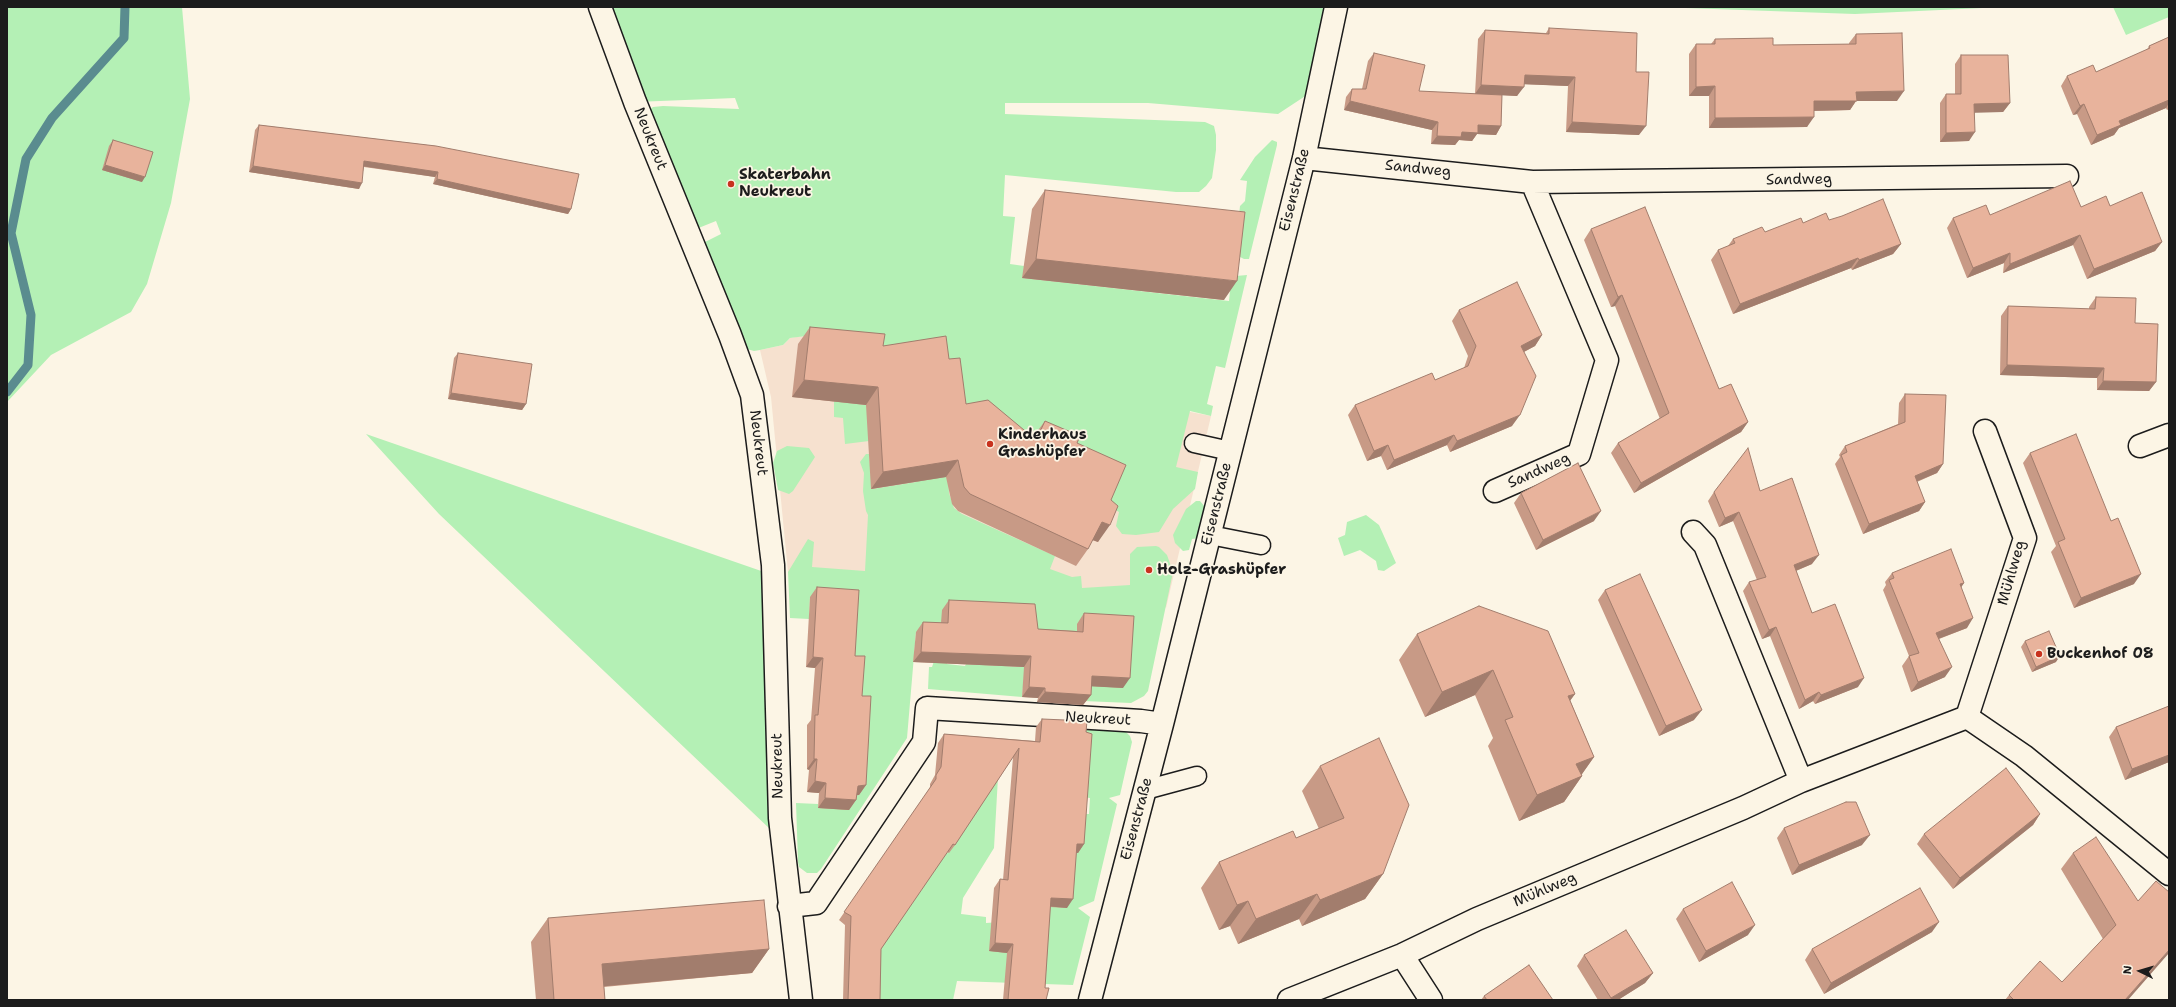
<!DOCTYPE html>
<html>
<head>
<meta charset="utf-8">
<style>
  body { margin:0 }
  #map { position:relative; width:2176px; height:1007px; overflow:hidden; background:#fcf5e5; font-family:"Shantell Sans",sans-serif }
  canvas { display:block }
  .frame { position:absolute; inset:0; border:8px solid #1c1c1c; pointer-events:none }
  .north { position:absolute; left:2120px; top:951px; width:40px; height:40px; -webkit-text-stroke:3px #fcf5e5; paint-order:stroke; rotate:275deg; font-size:11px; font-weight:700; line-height:16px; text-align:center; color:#1c1c1c }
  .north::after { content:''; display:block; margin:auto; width:14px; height:18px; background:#1c1c1c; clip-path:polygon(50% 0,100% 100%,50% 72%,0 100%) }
</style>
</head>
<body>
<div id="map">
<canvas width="2176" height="1007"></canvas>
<div class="frame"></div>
<div class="north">N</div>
</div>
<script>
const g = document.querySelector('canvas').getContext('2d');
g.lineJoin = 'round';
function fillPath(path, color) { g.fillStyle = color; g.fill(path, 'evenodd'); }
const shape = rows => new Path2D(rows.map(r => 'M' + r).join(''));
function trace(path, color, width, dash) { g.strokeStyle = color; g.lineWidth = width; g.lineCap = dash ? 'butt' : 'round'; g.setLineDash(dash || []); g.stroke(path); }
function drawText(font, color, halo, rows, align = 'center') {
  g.font = font + ' "Shantell Sans",sans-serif'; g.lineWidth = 3.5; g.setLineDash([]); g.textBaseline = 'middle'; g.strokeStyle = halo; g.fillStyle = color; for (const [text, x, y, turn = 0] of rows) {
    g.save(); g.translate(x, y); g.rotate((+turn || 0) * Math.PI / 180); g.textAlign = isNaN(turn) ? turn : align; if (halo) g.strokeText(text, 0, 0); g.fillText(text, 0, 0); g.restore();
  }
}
fillPath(shape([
  [801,336,1211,416,1166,608,1155,599,788,572,771,397,760,350,783,345,790,338]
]), '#f6e1cf');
fillPath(shape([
  [7,7,182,7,190,99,171,203,147,284,131,312,51,355,7,402],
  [600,7,1336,7,1319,87,1278,114,1148,103,1005,103,1005,114,1205,122,1214,126,1216,135,1216,150,1212,178,1206,186,1199,192,1176,192,1005,175,1003,216,1015,217,1010,264,1024,266,1023,278,1229,301,1231,281,1236,276,1247,275,1225,368,1216,366,1207,404,1213,406,1211,416,1190,411,1176,467,1198,472,1195,489,1173,509,1159,532,1136,535,1122,534,1116,526,1119,512,806,336,790,338,783,345,760,350,754,351,747,349,703,243,721,234,716,221,696,229,648,111,653,107,663,106,739,109,735,98,635,102],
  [1657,7,2004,7,1855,14],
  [2113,7,2169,7,2169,17,2126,35],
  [1272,140,1277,142,1277,145,1249,259,1244,259,1240,257,1235,252,1240,206,1245,201,1247,181,1240,180,1255,157],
  [834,401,867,405,869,441,845,444,843,418,834,417],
  [366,434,767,573,771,830,439,514],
  [787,446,809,448,815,457,793,491,789,494,778,490,773,463,777,451],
  [866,454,869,454,872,489,916,482,947,459,949,493,954,508,962,514,1055,556,1050,569,1072,577,1081,576,1082,588,1130,585,1130,554,1137,547,1156,546,1159,547,1167,555,1173,572,1148,691,1144,696,1131,703,1083,701,1076,642,916,632,907,738,821,869,817,873,807,873,799,867,798,862,796,803,818,804,818,808,850,796,859,795,862,749,810,597,809,619,790,618,788,572,808,539,814,542,812,567,865,571,868,515,866,511,863,491,864,473,860,462],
  [1196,501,1200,501,1206,508,1199,538,1192,539,1189,550,1183,551,1175,543,1173,535,1186,509],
  [1366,515,1379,525,1396,563,1384,571,1378,570,1376,561,1360,550,1344,556,1338,538,1345,535,1347,522],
  [934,661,947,661,947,664,965,666,966,664,1025,667,1022,697,928,689,929,667,932,667],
  [1082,726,1124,730,1130,736,1132,742,1120,795,1109,798,1117,804,1094,901,1078,908,1090,917,1073,985,957,981,953,1000,874,1000,877,952,923,888,918,884,937,846,948,853,998,777,994,848,963,898,961,914,986,917,986,923,1044,919,1081,814,1089,814,1090,798,1082,797]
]), '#b4f0b5');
trace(shape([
  [7,392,28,365,31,315,11,233,26,159,52,118,124,38,125,7]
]), '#5a8c8f', 9);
const lane = shape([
  [1194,443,1230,451],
  [1210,535,1261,545],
  [1145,790,1197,776]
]);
const street = shape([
  [600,7,635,102,730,335,752,395,773,565,780,818,801,1000],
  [1304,158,1532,182,2067,176],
  [2140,446,2169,435],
  [1495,491,1579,454,1607,360,1532,182],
  [1693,532,1705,545,1801,781],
  [1967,717,2025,538,1985,431],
  [789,906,816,903,924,742,927,708,1141,721,1162,724],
  [1402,955,1431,1000],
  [1090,1000,1162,724,1304,158,1336,7],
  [1289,1000,1402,955,1477,919,1743,808,1801,781,1967,717,2024,756,2169,874]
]);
trace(lane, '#1c1c1c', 21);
trace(street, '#1c1c1c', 25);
trace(lane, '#fcf5e5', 18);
trace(street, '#fcf5e5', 22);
fillPath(shape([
  [1549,28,1636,72,1639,135,1566,132,1568,86,1524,84,1517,96,1502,95,1501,126,1496,135,1477,134,1472,141,1459,140,1455,145,1431,144,1432,130,1344,110,1346,97,1352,89,1362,89,1368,61,1374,53,1419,91,1475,94,1478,39,1485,30,1546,33],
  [1856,34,1897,101,1856,101,1850,110,1814,111,1807,127,1709,128,1709,96,1689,96,1689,54,1696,44,1711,44,1715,39,1773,45,1849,44,1849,43],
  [2169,37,2169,109,2167,110,2166,108,2119,128,2114,135,2091,145,2077,114,2073,115,2061,86,2067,76,2096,72,2147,50,2149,46],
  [1961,55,2010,103,2003,112,1975,112,1969,141,1940,142,1940,103,1946,94,1955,94,1955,64],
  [259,125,436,146,571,209,568,214,433,184,435,177,364,167,359,189,249,172,255,130],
  [113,140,142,182,102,170,109,146],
  [1045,190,1224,300,1022,278,1032,209],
  [2110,206,2162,242,2155,251,2087,279,2073,245,2003,273,2004,263,1967,278,1947,228,1953,218,2081,207],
  [1829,220,1901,244,1893,254,1852,270,1851,268,1733,314,1711,260,1718,250,1728,246,1733,239,1765,232,1803,223],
  [1591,229,1719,389,1748,422,1741,432,1634,493,1611,453,1618,443,1660,419,1615,306,1611,307,1584,240],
  [2096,297,2135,323,2156,382,2149,391,2097,390,2097,378,2000,375,2001,316,2008,306,2089,309,2089,307],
  [1459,310,1542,335,1535,346,1524,352,1512,426,1450,452,1447,445,1387,470,1381,456,1367,461,1348,415,1355,405,1435,380,1464,368,1468,356,1452,321],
  [810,327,883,346,949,359,966,404,1033,437,1045,421,1077,443,1111,500,1098,542,1092,540,1088,549,1076,566,958,511,952,504,946,477,871,489,866,405,792,397,798,344],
  [458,353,526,404,522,410,448,399,454,358],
  [1905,394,1943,464,1937,473,1917,482,1925,502,1919,511,1863,534,1835,464,1840,457,1839,455,1845,446,1898,424,1899,403],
  [2030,453,2134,584,2074,608,2051,552,2056,546,2023,463],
  [1760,491,1812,564,1796,571,1812,613,1858,687,1815,704,1813,701,1799,709,1770,636,1762,639,1743,591,1749,582,1757,580,1733,521,1719,527,1708,501,1714,492],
  [1521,493,1594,521,1536,550,1514,503],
  [1892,573,1964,583,1961,587,1967,628,1939,639,1945,677,1911,692,1902,666,1909,656,1883,590,1886,585,1885,582],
  [817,587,855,656,862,696,866,785,859,795,857,795,856,800,849,810,818,808,819,793,807,792,809,770,807,769,807,725,811,720,815,668,806,667,810,597],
  [1605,590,1694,720,1659,736,1598,600],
  [949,600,1038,629,1077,631,1077,624,1084,613,1123,688,1091,686,1091,695,1083,705,1037,702,1038,698,1022,697,1024,667,913,662,916,632,923,622,941,623,942,610],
  [1417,634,1575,694,1570,700,1594,757,1581,775,1582,776,1564,802,1519,821,1488,746,1493,738,1475,695,1425,717,1399,660],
  [2025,641,2056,662,2032,672,2021,647],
  [2169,706,2169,762,2125,780,2109,737,2116,727],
  [1042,719,1086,732,1084,844,1078,853,1076,853,1067,908,1050,907,1045,988,1046,1000,1003,1000,1007,953,989,951,994,888,1000,879,1003,880,1013,757,955,845,949,853,947,852,881,949,880,1000,843,1000,845,925,839,920,930,788,930,784,935,775,938,743,944,734,1035,741,1036,727],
  [1320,766,1383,874,1365,899,1302,926,1299,919,1238,944,1230,926,1219,930,1201,888,1219,862,1296,838,1319,829,1302,791],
  [2040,814,2033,825,1953,889,1917,844,1924,834],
  [1784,828,1862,845,1792,875,1777,838],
  [2073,853,2138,901,2128,1000,2005,1000,2009,995,2062,982,2103,939,2061,869],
  [1683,909,1748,935,1699,962,1676,919],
  [548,918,769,949,752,973,604,987,605,1000,536,1000,531,942],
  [1932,932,1824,994,1805,960,1812,949],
  [1584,955,1653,973,1645,983,1618,1000,1598,1000,1577,966],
  [1484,996,1553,1000,1481,1000]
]), '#c89a86');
fillPath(shape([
  [1525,75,1575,77,1568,86,1518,84],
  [1481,85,1524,87,1517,96,1475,94],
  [1715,86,1709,96,1689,96,1696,87],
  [1904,91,1897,101,1856,101,1850,110,1807,111,1814,101,1856,92],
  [2169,100,2169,103,2166,108,2119,128,2114,135,2091,145,2097,135,2119,121],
  [1350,101,1438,122,1432,130,1344,110],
  [2010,103,2003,112,1968,113,1974,104],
  [2084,104,2077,114,2073,115,2080,106],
  [1814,117,1807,127,1709,128,1715,118],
  [1572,122,1646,126,1639,135,1566,132],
  [1478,125,1501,126,1496,135,1477,134,1472,141,1459,140,1455,145,1431,144,1437,136,1462,132],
  [1975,132,1969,141,1940,142,1946,133],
  [364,161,438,172,435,177,361,166],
  [105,165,145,177,142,182,102,170],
  [253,166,362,183,359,189,249,172],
  [437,179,571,209,568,214,433,184],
  [2080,235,2073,245,2003,273,2010,264],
  [2162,242,2155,251,2087,279,2094,269],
  [1901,244,1893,254,1852,270,1859,260],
  [2010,253,2004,263,1967,278,1973,268],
  [1858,258,1851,268,1733,314,1740,304],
  [1036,259,1237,281,1224,300,1022,278],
  [1622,295,1615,306,1611,307,1618,297],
  [1542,335,1535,346,1514,357,1521,346],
  [2007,365,2104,368,2097,378,2000,375],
  [804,380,878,387,866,405,792,397],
  [2103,381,2156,382,2149,391,2097,390],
  [451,393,526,404,522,410,448,399],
  [1520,415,1512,426,1450,452,1457,441],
  [1748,422,1741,432,1634,493,1641,483],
  [1454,435,1447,445,1387,470,1394,460],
  [1388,445,1381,456,1367,461,1374,451],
  [958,460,946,477,871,489,883,472],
  [1943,464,1937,473,1908,485,1915,476],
  [1925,502,1919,511,1863,534,1869,524],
  [1601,511,1594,521,1536,550,1543,540],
  [1739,512,1733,521,1719,527,1725,518],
  [1102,522,1110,525,1098,542,1090,539],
  [1819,555,1812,564,1788,574,1794,565],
  [2141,574,2134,584,2074,608,2081,598],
  [1964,583,1958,592,1960,584],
  [1973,618,1967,628,1930,642,1936,633],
  [1776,627,1770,636,1762,639,1769,630],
  [921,652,1031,656,1024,667,913,662],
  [2060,656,2056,662,2032,672,2036,667],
  [813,657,823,658,815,668,806,667],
  [1952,667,1945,677,1911,692,1918,682],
  [1493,670,1475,695,1425,717,1442,692],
  [1092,676,1130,678,1123,688,1085,686],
  [1864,678,1858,687,1815,704,1821,695],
  [1029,687,1045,688,1038,698,1022,697],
  [1045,692,1091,695,1083,705,1037,702],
  [1819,692,1813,701,1799,709,1805,700],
  [1575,694,1557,719,1568,696],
  [1702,710,1694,720,1659,736,1666,726],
  [2169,755,2169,762,2125,780,2132,769],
  [1594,757,1580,777,1582,776,1564,802,1519,821,1537,795,1576,764],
  [814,759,817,759,809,770,807,769],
  [815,781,826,783,819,793,807,792],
  [866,785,859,795,850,796,858,786],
  [825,798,856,800,849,810,818,808],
  [2040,814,2033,825,1953,889,1960,878],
  [1870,835,1862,845,1792,875,1799,865],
  [1077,844,1084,844,1078,853,1071,852],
  [1383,874,1365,899,1302,926,1320,900],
  [1317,894,1299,919,1238,944,1256,919],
  [1051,898,1073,899,1067,908,1045,906],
  [1248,901,1230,926,1219,930,1237,905],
  [1939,922,1932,932,1824,994,1831,983],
  [1755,925,1748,935,1699,962,1706,951],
  [995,943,1013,944,1007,953,989,951],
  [769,949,752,973,585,988,602,964],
  [2169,950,2169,953,2128,1000,2125,1000],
  [1653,973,1645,983,1618,1000,1610,1000,1611,998]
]), '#a27d6d');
const building = shape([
  [1549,28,1637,33,1636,72,1649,72,1646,126,1572,122,1575,77,1525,75,1524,87,1481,85,1485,30,1549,34,1549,28],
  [1902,33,1904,91,1856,92,1857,101,1814,101,1814,117,1715,118,1715,86,1696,87,1696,44,1715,44,1715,39,1773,38,1773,45,1856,44,1856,34,1902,33],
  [2169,37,2169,100,2119,121,2121,125,2097,135,2084,104,2080,106,2067,76,2093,65,2096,72,2150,48,2149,46,2169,37],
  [1374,53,1425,65,1419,91,1502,95,1501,126,1478,125,1478,133,1462,132,1461,137,1437,136,1438,122,1350,101,1352,89,1366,89,1374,53],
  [1961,55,2008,55,2010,103,1974,104,1975,132,1946,133,1946,94,1961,94,1961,55],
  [259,125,436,146,579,174,571,209,437,179,438,172,364,161,362,183,253,166,259,125],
  [113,140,153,152,145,177,105,165,113,140],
  [2070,181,2081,207,2106,196,2110,206,2142,192,2162,242,2094,269,2080,235,2010,264,2010,253,1973,268,1953,218,1986,205,1990,215,2070,181],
  [1045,190,1245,212,1237,281,1036,259,1045,190],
  [1883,199,1901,244,1859,260,1858,258,1740,304,1718,250,1735,243,1733,239,1762,227,1765,232,1801,218,1803,223,1826,213,1829,220,1842,216,1883,199],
  [1645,207,1719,389,1731,384,1748,422,1641,483,1618,443,1669,413,1622,295,1618,297,1591,229,1645,207],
  [1517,282,1542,335,1521,346,1536,376,1520,415,1457,441,1454,435,1394,460,1388,445,1374,451,1355,405,1432,373,1435,380,1468,366,1476,346,1459,310,1517,282],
  [2096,297,2136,298,2135,323,2158,324,2156,382,2103,381,2104,368,2007,365,2008,306,2095,309,2096,297],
  [810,327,885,334,883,346,946,336,949,359,960,358,966,404,988,400,1036,440,1045,421,1080,436,1077,443,1126,465,1111,500,1118,506,1110,525,1102,522,1088,549,970,494,964,487,958,460,883,472,878,387,804,380,810,327],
  [458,353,532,364,526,404,451,393,458,353],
  [1905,394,1946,395,1943,464,1915,476,1925,502,1869,524,1841,455,1847,452,1845,446,1905,422,1905,394],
  [2076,434,2111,521,2118,518,2141,574,2081,598,2058,542,2065,539,2030,453,2076,434],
  [1748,448,1760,491,1792,478,1819,555,1794,565,1812,613,1835,604,1864,678,1821,695,1819,692,1805,700,1776,627,1769,630,1749,582,1766,577,1739,512,1725,518,1714,492,1748,448],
  [1578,463,1601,511,1543,540,1521,493,1578,463],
  [1951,549,1964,583,1960,584,1973,618,1936,633,1952,667,1918,682,1909,656,1919,653,1889,580,1894,578,1892,573,1951,549],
  [1640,574,1702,710,1666,726,1605,590,1640,574],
  [817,587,859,590,855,656,865,656,862,696,871,696,866,785,858,786,856,800,825,798,826,783,815,781,817,759,814,759,815,715,818,715,823,658,813,657,817,587],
  [949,600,1035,604,1038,629,1083,632,1084,613,1134,616,1130,678,1092,676,1091,695,1045,692,1045,688,1029,687,1031,656,921,652,923,622,948,623,949,600],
  [1479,606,1548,631,1575,694,1568,696,1594,757,1576,764,1582,776,1537,795,1505,720,1513,717,1493,670,1442,692,1417,634,1479,606],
  [2049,631,2060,656,2036,667,2025,641,2049,631],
  [2169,706,2169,755,2132,769,2116,727,2169,706],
  [1042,719,1087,721,1086,732,1092,734,1084,844,1077,844,1073,899,1051,898,1045,988,1049,988,1046,1000,1008,1000,1013,944,995,943,1000,879,1008,880,1019,748,955,845,953,844,881,949,880,1000,848,1000,851,916,844,912,936,779,936,775,941,767,944,734,1040,742,1042,719],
  [1379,738,1409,805,1383,874,1320,900,1317,894,1256,919,1248,901,1237,905,1219,862,1293,831,1296,838,1344,818,1320,766,1379,738],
  [2006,768,2040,814,1960,878,1924,834,2006,768],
  [1846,802,1856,802,1870,835,1799,865,1784,828,1846,802],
  [2096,837,2138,901,2156,881,2169,892,2169,950,2125,1000,2014,1000,2009,995,2040,961,2062,982,2116,925,2073,853,2096,837],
  [1732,882,1755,925,1706,951,1683,909,1732,882],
  [1920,888,1939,922,1831,983,1812,949,1920,888],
  [764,900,769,949,602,964,605,1000,554,1000,548,918,764,900],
  [1626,930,1653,973,1611,998,1584,955,1626,930],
  [1529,965,1553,1000,1487,1000,1484,996,1529,965]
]);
fillPath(building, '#e8b39c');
trace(building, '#a27d6d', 1);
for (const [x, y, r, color] of [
  [731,184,4,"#c8321e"],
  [990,444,4,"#c8321e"],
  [1149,570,4,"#c8321e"],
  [2039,654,4,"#c8321e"]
]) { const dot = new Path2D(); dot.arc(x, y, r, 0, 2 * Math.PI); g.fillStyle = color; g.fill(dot); trace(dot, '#fcf5e5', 1.5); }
drawText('15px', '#1c1c1c', '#fcf5e5', [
  ["Neukreut",650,139,68],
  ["Sandweg",1418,169,6],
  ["Sandweg",1799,180,-1],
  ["Eisenstraße",1295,190,-76],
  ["Neukreut",758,443,83],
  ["Sandweg",1539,471,-24],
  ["Eisenstraße",1217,504,-76],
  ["Mühlweg",2012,573,-74],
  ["Neukreut",1098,719,3],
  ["Neukreut",778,766,-91],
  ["Eisenstraße",1137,819,-75],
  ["Mühlweg",1545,890,-23]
]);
drawText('bold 15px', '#1c1c1c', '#fcf5e5', [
  ["Skaterbahn",739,175],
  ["Neukreut",739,192],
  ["Kinderhaus",998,435],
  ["Grashüpfer",998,452],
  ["Holz-Grashüpfer",1157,570],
  ["Buckenhof 08",2047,654]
], 'left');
</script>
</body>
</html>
